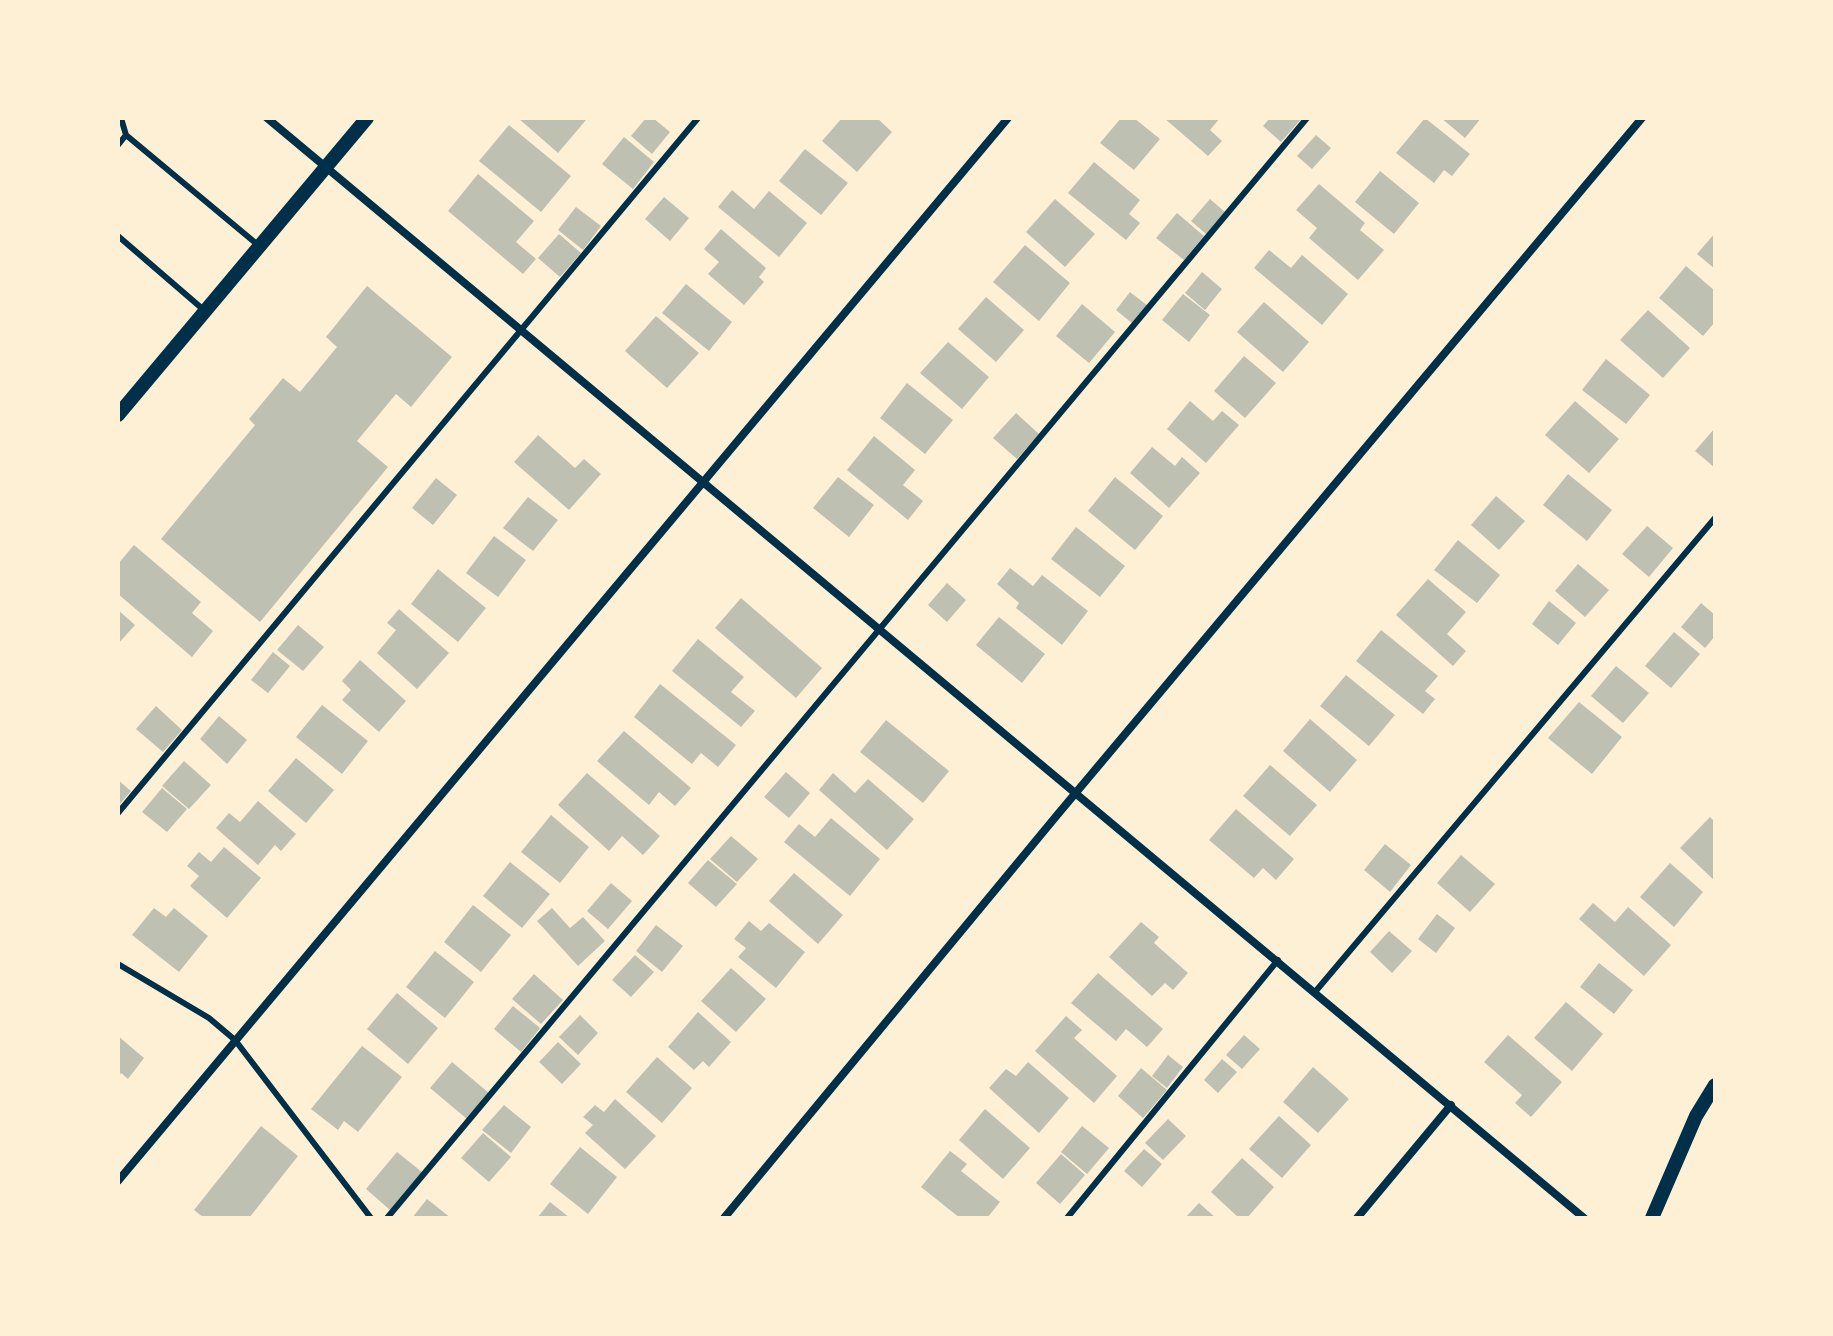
<!DOCTYPE html>
<html>
<head>
<meta charset="utf-8">
<style>
  body { margin:0 }
  #map { position:relative; width:1833px; height:1336px; overflow:hidden; background:#fdf0d5; font-family:"Sofia Sans Condensed",sans-serif }
  canvas { display:block }
  .frame { position:absolute; inset:0; border:120px solid #fdf0d5; pointer-events:none }
</style>
</head>
<body>
<div id="map">
<canvas width="1833" height="1336"></canvas>
<div class="frame"></div>
</div>
<script>
const g = document.querySelector('canvas').getContext('2d');
g.lineJoin = 'round';
function fillPath(path, color) { g.fillStyle = color; g.fill(path, 'evenodd'); }
const shape = rows => new Path2D(rows.map(r => 'M' + r).join(''));
function trace(path, color, width, dash) { g.strokeStyle = color; g.lineWidth = width; g.lineCap = dash ? 'butt' : 'round'; g.setLineDash(dash || []); g.stroke(path); }
fillPath(shape([
  [518,118,583,118,586,120,558,153],
  [646,118,653,118,670,132,652,154,631,136],
  [842,118,877,118,892,132,857,172,822,141],
  [1121,118,1134,118,1160,139,1134,170,1100,143],
  [1164,118,1220,118,1210,130,1222,141,1208,156],
  [1270,118,1302,118,1281,142,1263,126],
  [1425,118,1470,154,1452,176,1444,170,1434,183,1396,153],
  [1441,118,1481,118,1465,138],
  [509,125,571,176,541,212,479,161],
  [1316,135,1331,148,1312,169,1297,156],
  [624,137,654,162,633,189,602,164],
  [805,149,848,183,821,215,779,181],
  [1094,162,1140,200,1129,214,1140,223,1126,240,1068,193],
  [1380,171,1419,203,1394,234,1355,202],
  [478,174,534,221,516,242,536,259,523,274,448,211],
  [1319,184,1365,223,1360,230,1384,250,1358,280,1309,238,1317,228,1296,210],
  [732,190,754,209,769,191,807,223,779,257,718,207],
  [664,197,689,218,670,241,645,219],
  [1055,199,1095,234,1065,267,1026,232],
  [1210,199,1225,212,1206,234,1191,221],
  [576,207,601,226,583,250,558,230],
  [1177,213,1204,236,1184,260,1156,238],
  [721,229,766,268,759,277,764,282,744,305,708,274,719,262,704,249],
  [1715,233,1715,269,1697,254],
  [559,234,581,253,560,277,538,258],
  [1025,245,1070,283,1039,321,993,282],
  [1269,250,1291,268,1302,255,1348,294,1322,325,1254,268],
  [1686,266,1715,291,1715,322,1703,336,1659,298],
  [1202,272,1222,289,1205,310,1185,293],
  [686,284,732,322,709,351,662,313],
  [367,286,452,357,411,407,396,394,357,441,388,467,260,622,161,539,255,425,249,419,283,378,300,392,337,347,326,337],
  [1130,292,1148,306,1133,324,1116,310],
  [1183,294,1210,315,1189,342,1162,320],
  [986,297,1024,330,996,362,958,329],
  [1264,302,1309,342,1283,372,1237,332],
  [1082,304,1115,332,1089,363,1056,336],
  [1648,310,1690,348,1663,378,1620,340],
  [656,316,699,353,667,388,625,351],
  [948,342,989,377,962,409,920,373],
  [1244,356,1276,383,1245,418,1214,391],
  [1606,359,1650,395,1626,424,1582,390],
  [907,383,953,420,925,454,880,418],
  [1190,401,1213,421,1222,411,1239,425,1206,463,1167,429],
  [1575,401,1619,439,1589,473,1545,435],
  [1016,413,1039,434,1017,459,993,438],
  [1715,428,1715,468,1695,451],
  [538,435,575,468,584,459,601,474,569,510,514,462],
  [874,436,915,470,903,485,923,501,908,520,847,470],
  [1152,447,1175,466,1182,457,1200,473,1169,508,1130,473],
  [1568,474,1612,510,1587,541,1543,505],
  [838,477,874,505,849,537,813,508],
  [1115,477,1163,516,1135,550,1088,511],
  [436,478,457,495,433,525,412,508],
  [1496,496,1525,521,1499,550,1471,525],
  [528,497,558,520,533,551,503,528],
  [1647,526,1673,548,1649,577,1622,554],
  [1076,527,1125,566,1100,597,1051,559],
  [494,536,526,560,498,597,466,573],
  [1458,540,1500,575,1477,603,1434,570],
  [134,545,201,602,192,613,213,631,192,657,118,594,118,564],
  [1578,564,1609,590,1585,617,1555,591],
  [1010,568,1033,586,1042,575,1088,611,1062,645,1016,608,1019,603,997,584],
  [438,569,486,608,458,642,411,604],
  [1428,579,1466,612,1447,634,1466,651,1453,666,1396,615],
  [947,583,966,600,947,622,928,605],
  [741,598,822,668,796,698,715,628],
  [1549,601,1576,623,1558,645,1532,624],
  [1701,603,1715,615,1715,636,1705,648,1681,627],
  [399,609,449,653,417,689,377,653,396,630,387,623],
  [118,610,135,625,118,644],
  [999,617,1045,654,1022,683,976,645],
  [298,625,324,647,303,671,277,650],
  [1381,630,1438,676,1425,691,1435,699,1423,714,1356,661],
  [1674,632,1700,654,1671,688,1645,666],
  [698,639,744,677,731,692,755,711,741,727,672,671],
  [273,652,290,666,268,693,251,680],
  [360,660,406,701,379,732,342,700,351,690,342,681],
  [1616,666,1649,693,1623,723,1591,696],
  [1346,675,1395,715,1369,746,1320,706],
  [660,684,736,745,718,767,701,753,692,764,634,717],
  [1579,702,1622,737,1592,774,1548,738],
  [322,705,368,741,342,774,296,737],
  [156,706,182,730,163,752,136,729],
  [219,716,247,740,227,764,200,739],
  [1310,719,1357,760,1330,792,1283,751],
  [886,720,949,771,923,803,860,752],
  [624,731,691,788,675,806,659,792,649,805,597,761],
  [296,758,334,790,306,823,268,791],
  [184,761,211,785,189,809,162,786],
  [1270,765,1317,805,1290,836,1243,796],
  [786,772,810,793,789,818,764,797],
  [587,773,660,836,643,855,622,836,609,851,558,805],
  [833,773,855,793,868,779,914,819,887,850,819,790],
  [118,780,131,791,118,806],
  [162,788,187,809,167,832,142,812],
  [258,801,296,834,281,851,275,845,258,865,216,828,229,813,240,822],
  [1236,809,1294,859,1276,880,1263,868,1254,878,1209,840],
  [551,815,589,847,560,883,521,852],
  [1710,817,1715,822,1715,881,1680,848],
  [831,818,880,859,850,896,784,842,799,824,815,837],
  [731,836,758,859,737,882,710,859],
  [1385,844,1411,865,1390,892,1364,870],
  [224,847,261,878,227,918,190,886,199,876,187,866,199,852,211,862],
  [1461,855,1495,884,1470,912,1437,883],
  [708,860,737,884,716,907,688,883],
  [510,862,550,894,522,928,483,896],
  [1670,863,1703,892,1674,927,1640,897],
  [794,873,843,915,818,944,769,901],
  [611,883,632,901,608,929,587,911],
  [1593,903,1615,922,1628,907,1671,945,1644,976,1579,919],
  [473,905,511,935,481,972,444,942],
  [154,908,166,917,174,908,208,936,179,972,132,935],
  [552,908,570,928,583,917,605,941,578,966,537,921],
  [1437,914,1455,928,1436,953,1418,939],
  [749,921,761,931,769,923,805,952,776,988,738,957,746,948,734,939],
  [1141,922,1159,937,1154,943,1188,973,1173,990,1165,983,1152,996,1109,957],
  [656,925,683,946,662,972,636,951],
  [1389,931,1412,951,1392,973,1370,952],
  [435,951,474,982,445,1018,406,987],
  [635,955,654,972,631,997,612,980],
  [1599,963,1633,990,1614,1014,1580,987],
  [731,968,766,999,736,1032,701,1001],
  [1098,973,1163,1029,1147,1047,1126,1029,1116,1041,1071,1003],
  [534,974,563,1000,541,1024,512,999],
  [397,993,438,1028,408,1064,367,1029],
  [1566,1002,1603,1034,1572,1071,1534,1038],
  [513,1006,540,1028,521,1052,494,1029],
  [698,1012,731,1042,709,1067,703,1061,694,1070,668,1047],
  [580,1015,598,1033,578,1055,559,1037],
  [1066,1016,1082,1030,1074,1038,1117,1076,1094,1103,1035,1051],
  [1244,1035,1260,1049,1242,1069,1226,1055],
  [1508,1035,1562,1082,1531,1117,1515,1103,1522,1095,1484,1062],
  [118,1036,144,1058,128,1079,121,1073,118,1077],
  [558,1042,581,1064,562,1084,539,1062],
  [362,1046,402,1077,358,1132,344,1121,338,1130,311,1109],
  [1168,1055,1183,1067,1167,1088,1152,1076],
  [657,1057,692,1088,662,1123,626,1092],
  [1222,1059,1237,1072,1218,1093,1204,1080],
  [452,1062,489,1093,467,1119,430,1088],
  [1028,1062,1069,1098,1039,1133,989,1088,1006,1069,1016,1076],
  [1313,1067,1349,1099,1318,1133,1283,1102],
  [1141,1068,1167,1090,1143,1118,1118,1096],
  [615,1099,656,1136,625,1169,585,1133,593,1125,583,1117,595,1105,604,1112],
  [504,1105,531,1127,511,1153,482,1130],
  [985,1109,1030,1148,1003,1179,959,1140],
  [1279,1116,1311,1145,1282,1178,1249,1149],
  [1168,1119,1186,1136,1163,1160,1145,1143],
  [261,1126,298,1156,249,1218,204,1218,194,1210],
  [1082,1126,1109,1148,1087,1174,1061,1152],
  [483,1133,511,1157,489,1182,461,1158],
  [580,1147,617,1177,588,1214,550,1184],
  [1144,1149,1162,1164,1142,1187,1124,1171],
  [950,1151,967,1164,961,1171,1000,1202,987,1218,960,1218,921,1187],
  [397,1152,422,1172,390,1210,366,1189],
  [1061,1154,1085,1175,1060,1204,1036,1183],
  [1242,1158,1274,1187,1247,1218,1239,1218,1211,1192],
  [427,1199,451,1218,412,1218],
  [550,1202,570,1218,537,1218],
  [1199,1203,1216,1218,1185,1218]
]), '#bec0b2');
trace(shape([
  [121,118,126,135],
  [118,145,126,135,258,245],
  [118,236,205,311],
  [118,813,698,118],
  [118,964,209,1018,235,1040,371,1218],
  [1315,992,1715,518],
  [387,1218,1307,118],
  [1067,1218,1278,960]
]), '#003049', 6);
trace(shape([
  [267,118,1584,1218],
  [118,1181,1008,118],
  [724,1218,1058,814,1642,118],
  [1357,1218,1451,1105]
]), '#003049', 8);
trace(shape([
  [118,415,367,118],
  [1652,1218,1696,1116,1715,1085]
]), '#003049', 14);
</script>
</body>
</html>
